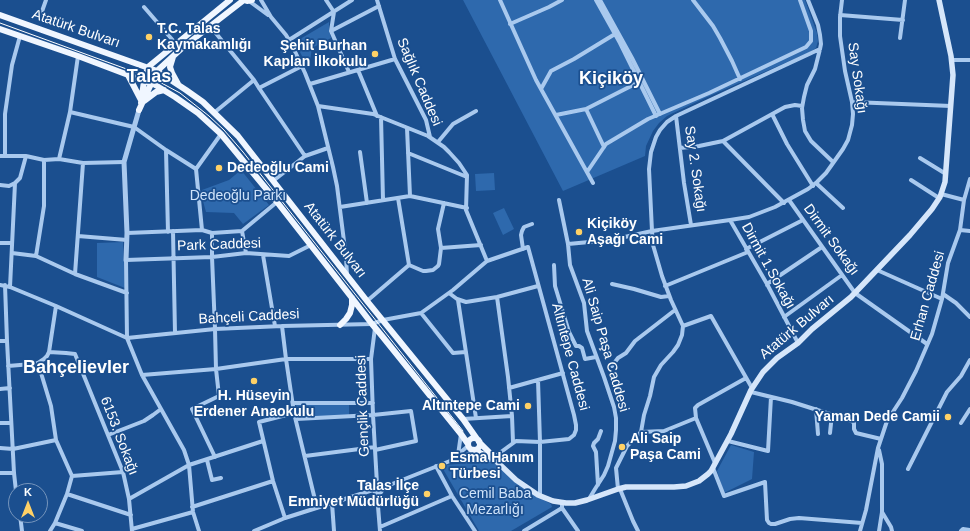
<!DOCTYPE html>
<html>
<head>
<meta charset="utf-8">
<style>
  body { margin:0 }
  #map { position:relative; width:970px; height:531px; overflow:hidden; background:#1b4f8f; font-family:Arial,sans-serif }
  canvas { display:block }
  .north { position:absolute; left:8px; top:483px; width:40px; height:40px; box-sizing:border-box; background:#1b4f8f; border:1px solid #7695bc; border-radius:50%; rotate:0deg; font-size:11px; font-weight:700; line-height:16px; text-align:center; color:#fff }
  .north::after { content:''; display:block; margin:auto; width:14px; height:18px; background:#ffd166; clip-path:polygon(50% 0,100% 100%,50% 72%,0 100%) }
</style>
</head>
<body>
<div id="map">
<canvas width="970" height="531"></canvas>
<div class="north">K</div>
</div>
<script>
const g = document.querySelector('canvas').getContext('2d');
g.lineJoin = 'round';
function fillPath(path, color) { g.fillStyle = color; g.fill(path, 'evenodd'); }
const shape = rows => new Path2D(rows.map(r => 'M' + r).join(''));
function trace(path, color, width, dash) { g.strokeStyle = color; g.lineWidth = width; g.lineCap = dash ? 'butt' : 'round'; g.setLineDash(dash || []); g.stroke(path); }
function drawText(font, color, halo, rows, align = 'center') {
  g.font = font + ' Arial,sans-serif'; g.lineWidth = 3.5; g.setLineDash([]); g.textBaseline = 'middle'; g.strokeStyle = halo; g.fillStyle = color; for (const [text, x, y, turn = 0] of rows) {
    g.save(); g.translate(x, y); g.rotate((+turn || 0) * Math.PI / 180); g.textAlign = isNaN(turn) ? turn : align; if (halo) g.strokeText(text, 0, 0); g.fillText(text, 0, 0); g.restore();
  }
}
fillPath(shape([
  [463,0,805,0,817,33,818,41,816,48,810,52,705,98,667,116,659,123,653,131,646,146,645,156,563,191],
  [329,22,329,30,331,38,312,48,310,61,305,62,295,42],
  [241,170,269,205,243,224,234,213,206,212,203,201,202,190,229,180],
  [494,173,495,190,476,191,475,174],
  [504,208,514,229,503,235,493,213],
  [123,242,125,288,97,277,97,243],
  [349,404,349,416,297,419,296,405],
  [731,445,754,452,752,479,724,493,717,471],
  [493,461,530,493,551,504,552,507,511,531,479,531,443,469,446,467,445,465]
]), '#2e69ad');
trace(shape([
  [261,0,271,17,286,35,292,45,305,73,318,106,333,167,337,186,346,257,347,275],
  [326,0,334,12,331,31,349,72],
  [377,0,395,59,426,120,430,137],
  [500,0,522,49,536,80,593,183],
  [596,0,620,43,656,116],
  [600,0,632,58,660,114],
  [693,0,713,26,720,38,732,61,740,79],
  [808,0,818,25,820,35,821,44,820,49,815,69,807,85,804,97,802,108,803,120,805,131,811,141,833,162],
  [249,1,268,15],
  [144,7,176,44],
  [840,15,903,20],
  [40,17,46,0],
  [510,24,549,7,562,0],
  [210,26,254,80,259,88,305,156],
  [331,31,379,6],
  [900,38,905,0],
  [289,40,352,0],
  [952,60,970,60],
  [358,70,377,116],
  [310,84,395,59],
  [259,88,302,66],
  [541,89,551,71,574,59,615,34],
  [852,102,951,106],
  [318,106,373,114,428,136,444,147,449,152,459,163,467,175,466,210,487,261],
  [70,112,134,127,166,150,196,169],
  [215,112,254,80],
  [772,114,787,144,813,186],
  [556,115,586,109],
  [676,116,684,183,691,225],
  [381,117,383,200],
  [407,128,410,196],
  [723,141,784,203],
  [438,142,453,124,476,111],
  [604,147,586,109,639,82],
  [680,148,699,146,723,141,785,107,795,105,802,106],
  [166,150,168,232],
  [360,152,367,203],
  [408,153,467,177],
  [0,156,26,156,44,160,59,159,83,163,124,162],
  [5,156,5,114,12,65,20,36],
  [920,158,946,174],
  [59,159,70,112,78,56],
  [587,172,606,144,648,119,709,93,806,47,811,41,811,31,800,0],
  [911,180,939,198],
  [273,181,305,156,328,148],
  [816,183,843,208],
  [0,185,9,186,15,183,20,178,26,156],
  [941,194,964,200],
  [398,198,409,265],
  [559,200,568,244],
  [789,200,855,293,927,344],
  [340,207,410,196,467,208],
  [730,220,767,284,798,343],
  [202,230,196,169,221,134],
  [960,230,970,231],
  [173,231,175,333],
  [242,231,246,253],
  [127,233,202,230,212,233,242,231,277,202],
  [212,233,212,257,215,329,216,369,219,396,192,409,215,457],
  [78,236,127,240],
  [0,243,12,243],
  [441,248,481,245],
  [523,249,521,235,522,231,524,227,532,224],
  [746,249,803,220],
  [12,253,36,256,75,274,127,293],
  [263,255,275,326],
  [36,256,44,206,44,160],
  [409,265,423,271,426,271,433,270,438,266,439,264,441,248,438,229,444,203],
  [554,265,555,286,569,332,576,346,579,346,582,348,585,359,596,357],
  [877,270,942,299],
  [75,274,83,163],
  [612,284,634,289,661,297,669,296],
  [0,285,10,287,56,306,127,338],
  [5,285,7,341,14,473,16,491],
  [767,285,767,284,822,247],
  [665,286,748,252],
  [10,287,15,183],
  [449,293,457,299,466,302,497,297,538,286],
  [943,294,956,303,970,317],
  [497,297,508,377,512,416],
  [458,300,476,418],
  [367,301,409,265],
  [421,313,453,353,466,352],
  [784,317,842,275],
  [282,326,286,359,294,413,317,508],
  [375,328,371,359,373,415,377,484],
  [127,338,215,329,282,326,372,324,383,320,421,313,453,290,487,261,528,247,574,415,576,425,576,430,574,435,569,439,540,442,516,441,490,460,461,461,455,460],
  [0,341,7,341],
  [49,352,66,353,75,354,123,472,129,499,132,531],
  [38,363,51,406,56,440,72,476,67,494,55,523,50,531],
  [8,366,32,364,38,363,44,359,47,356,49,352,56,306],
  [612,366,618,358,626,353,635,341,675,310],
  [142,375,216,369,286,359,371,359],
  [538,380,540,442,540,496],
  [509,388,563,373],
  [752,388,711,316,683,326,671,300,662,276,653,245,652,231,649,169,651,152,656,137,660,130,667,122,676,116,820,49],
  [0,389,10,388],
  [751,392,792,402,852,421,854,423,854,429,856,433,881,439],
  [293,403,373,403],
  [816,409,818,434],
  [296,419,373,415,411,411,416,441,375,450],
  [463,419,512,416,513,442],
  [0,423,11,423],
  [961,423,970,409],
  [641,432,644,415,650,396,654,377,661,365,673,352,678,345,682,335,683,326],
  [830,433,832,414],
  [108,435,144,421,153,415,161,409],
  [728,441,768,451,771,397],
  [0,448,13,449,56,440],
  [879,450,882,464,882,512,879,531],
  [458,455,461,434],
  [305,456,375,447],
  [207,460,212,480,221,478],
  [456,460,462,458,470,453,472,449],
  [715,463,696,418,695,408,698,405,746,378],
  [436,466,452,496,475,531],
  [713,468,724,496,765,482,767,520,769,523,771,524,775,524,790,519,799,518,862,523],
  [908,469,947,392,961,376,970,360],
  [0,473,14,473],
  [72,476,123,472],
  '373.5 489a4.5 4.5 0 1 1 9 0a4.5 4.5 0 1 1-9 0Z',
  [598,485,596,452,593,446,594,443,598,439,601,431],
  [382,488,450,461,468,446],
  [618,489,616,468,627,446,641,432,664,431,696,418],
  [620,489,633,521,638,531],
  [67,494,131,515],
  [377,494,380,531],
  [129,499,189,465,263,441],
  [589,499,595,489,604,475,608,466,615,441,616,430,616,418,614,407,604,377,587,331,584,303,570,265,568,244,611,240,652,231,730,220,749,217,775,207,808,189,817,182,826,173,843,149,848,140,852,125,853,114,852,102,845,71,840,36,840,17,842,0],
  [332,503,334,531],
  [192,507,273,481],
  [562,508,578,531],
  [882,512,891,527,892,531],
  [20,515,22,531],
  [285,518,273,481,259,422,294,413],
  [55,523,82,531],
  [380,527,452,496],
  [132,529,193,512],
  [199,531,193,512,189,465,184,450,142,375,127,338,126,260,212,257,246,253,289,256,311,245],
  [254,531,285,518,373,490],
  [524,531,562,508,562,503],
  [860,531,866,510,878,448,887,421,902,398,916,371,932,334,942,299,948,263,960,230,964,200,970,179],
  [961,531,963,529,970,530]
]), '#a9c9ee', 4);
trace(shape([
  [126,260,127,233,124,162,139,110]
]), '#a9c9ee', 5);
trace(shape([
  [493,458,516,480,538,495,553,501,566,503,575,503,587,500,618,489,626,487,674,487,686,486,699,481,708,474,711,471,731,434,751,390,763,372,777,358,798,343,812,329,851,297,910,235,932,209,940,197,945,182,953,75,951,56,939,0]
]), '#d6e6fa', 5.5);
trace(shape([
  [244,0,247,1,252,0],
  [0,15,157,71,186,90,203,102,238,136,367,301,463,419,477,439],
  [0,29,78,56,144,81,152,83,175,97,198,113,221,134,277,202,352,298,372,324,382,336,461,434,468,444],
  [173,57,170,67,172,73,178,84],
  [128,75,141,100],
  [144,101,156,92,164,90],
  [141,103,144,81,148,67,230,0],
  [139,110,157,71,182,48,244,0],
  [340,325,346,319,350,313,352,305,352,298],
  '468 444a6 6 0 1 1 12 0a6 6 0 1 1-12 0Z',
  [479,442,490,453,493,458],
  [474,450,488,457,493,458]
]), '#f0f6ff', 6);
trace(shape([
  [0,23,154,79,180,93,209,116,224,130,243,152,463,431]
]), '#fff', 1);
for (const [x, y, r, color] of [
  [149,37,4,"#ffd166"],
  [375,54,4,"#ffd166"],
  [219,168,4,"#ffd166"],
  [579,232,4,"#ffd166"],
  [254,381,4,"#ffd166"],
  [528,406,4,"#ffd166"],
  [948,417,4,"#ffd166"],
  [622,447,4,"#ffd166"],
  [442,466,4,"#ffd166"],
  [427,494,4,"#ffd166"]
]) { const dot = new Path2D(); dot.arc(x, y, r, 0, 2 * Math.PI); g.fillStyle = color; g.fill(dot); trace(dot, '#1b4f8f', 1.5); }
drawText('14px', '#fff', '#1b4f8f', [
  ["Atatürk Bulvarı",76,29,19],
  ["Say Sokağı",857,78,82],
  ["Sağlık Caddesi",419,82,67],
  ["Say 2. Sokağı",695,169,82],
  ["Atatürk Bulvarı",335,240,52],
  ["Dirmit Sokağı",831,240,54],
  ["Park Caddesi",219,245,-2],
  ["Dirmit 1.Sokağı",768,266,61],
  ["Erhan Caddesi",928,296,-74],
  ["Bahçeli Caddesi",249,317,-3],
  ["Atatürk Bulvarı",797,327,-40],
  ["Ali Saip Paşa Caddesi",605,345,74],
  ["Altıntepe Caddesi",570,357,75],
  ["Gençlik Caddesi",363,406,-92],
  ["6153. Sokağı",119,436,69]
]);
drawText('bold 14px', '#fff', '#1b4f8f', [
  ["T.C. Talas",157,29],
  ["Kaymakamlığı",157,45],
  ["Şehit Burhan",367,46,"right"],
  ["Kaplan İlkokulu",367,62,"right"],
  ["Dedeoğlu Cami",227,168],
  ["Kiçiköy",587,224],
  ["Aşağı Cami",587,240],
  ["H. Hüseyin",254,396,"center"],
  ["Erdener Anaokulu",254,412,"center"],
  ["Altıntepe Cami",520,406,"right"],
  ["Yaman Dede Camii",940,417,"right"],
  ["Ali Saip",630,439],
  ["Paşa Cami",630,455],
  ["Esma Hanım",450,458],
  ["Türbesi",450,474],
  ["Talas İlçe",419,486,"right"],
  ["Emniyet Müdürlüğü",419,502,"right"]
], 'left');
drawText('14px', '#cfe3fa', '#1b4f8f', [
  ["Dedeoğlu Parkı",238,196],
  ["Cemil Baba",495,494],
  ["Mezarlığı",495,510]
]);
drawText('bold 18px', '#fff', '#1b4f8f', [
  ["Talas",149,77],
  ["Kiçiköy",611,79],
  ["Bahçelievler",76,368]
]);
</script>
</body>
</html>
